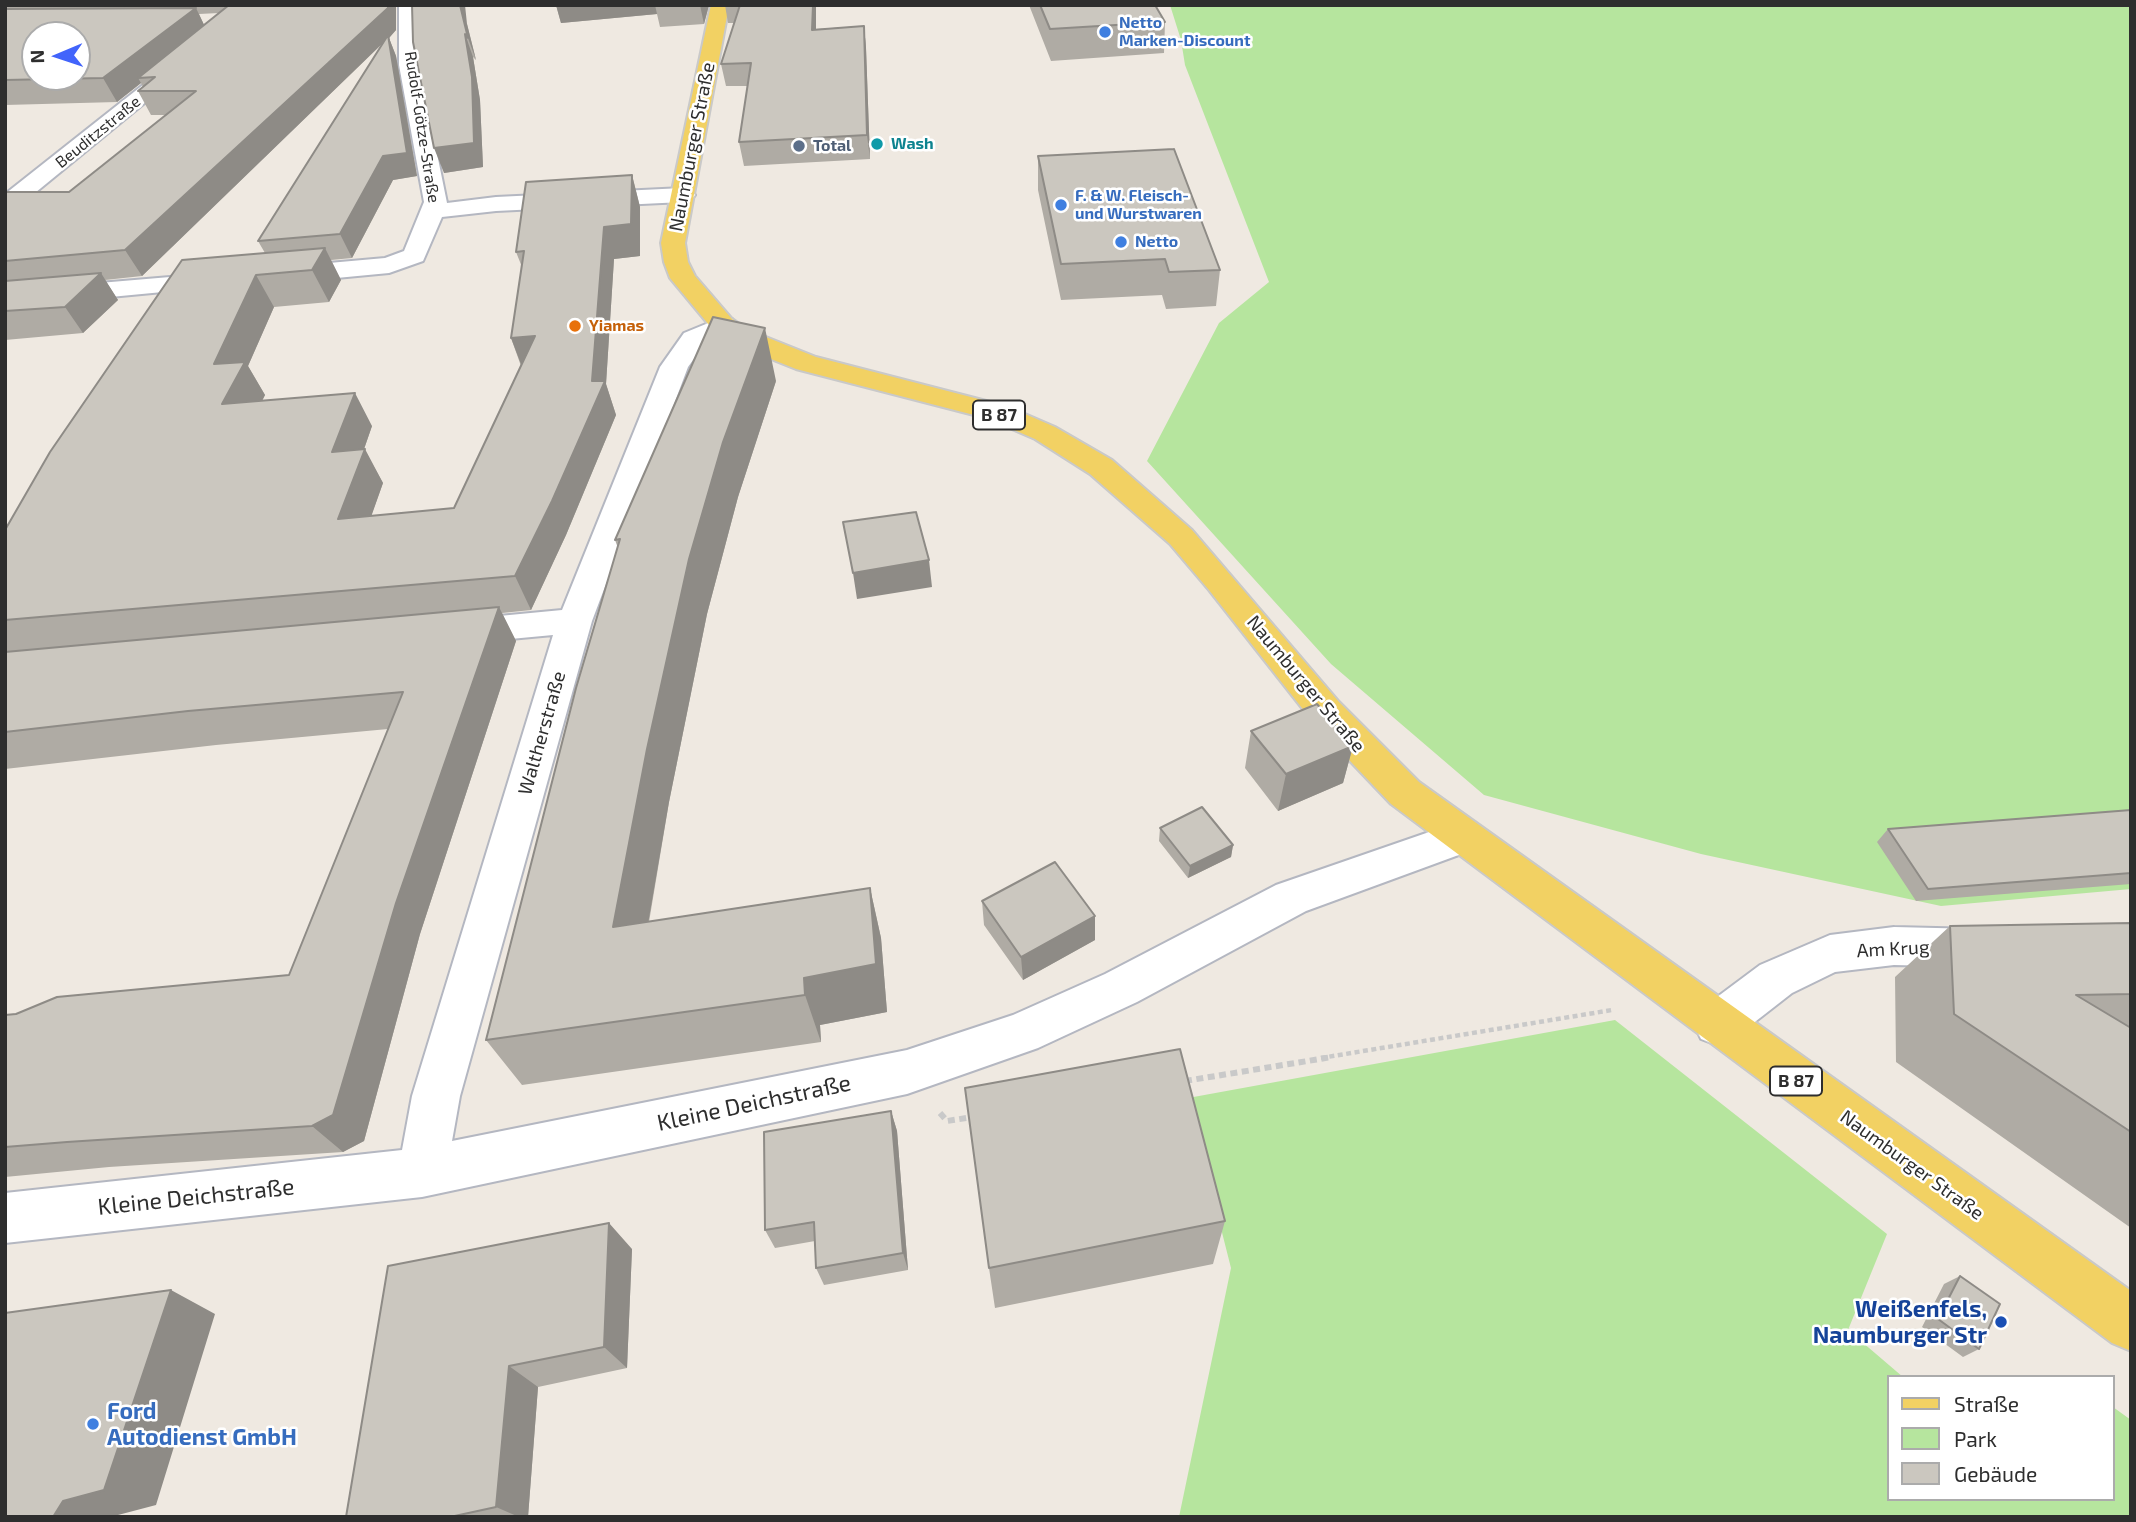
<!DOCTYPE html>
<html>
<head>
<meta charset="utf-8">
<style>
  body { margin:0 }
  #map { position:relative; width:2136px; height:1522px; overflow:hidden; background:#efe9e1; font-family:"Exo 2",sans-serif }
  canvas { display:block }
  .frame { position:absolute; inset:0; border:7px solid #2e2e2e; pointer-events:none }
  .legend { position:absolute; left:1887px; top:1375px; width:228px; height:126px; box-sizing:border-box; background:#fff; border:2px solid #ababab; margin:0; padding:9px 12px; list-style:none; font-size:21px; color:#2e2e2e }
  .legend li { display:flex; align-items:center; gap:14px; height:35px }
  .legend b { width:35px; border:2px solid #ababab }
  .north { position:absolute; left:21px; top:21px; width:70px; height:70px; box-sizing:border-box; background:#fff; border:2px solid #ababab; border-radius:50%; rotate:268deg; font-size:19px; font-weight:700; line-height:28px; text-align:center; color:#2e2e2e }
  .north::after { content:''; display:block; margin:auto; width:24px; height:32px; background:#4264fb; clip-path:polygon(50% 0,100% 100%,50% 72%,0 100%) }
</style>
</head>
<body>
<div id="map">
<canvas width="2136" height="1522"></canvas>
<div class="frame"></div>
<ul class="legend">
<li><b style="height:9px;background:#f2d163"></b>Straße</li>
<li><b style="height:19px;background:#b6e59e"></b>Park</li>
<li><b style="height:19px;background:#cbc7bf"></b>Gebäude</li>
</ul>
<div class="north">N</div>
</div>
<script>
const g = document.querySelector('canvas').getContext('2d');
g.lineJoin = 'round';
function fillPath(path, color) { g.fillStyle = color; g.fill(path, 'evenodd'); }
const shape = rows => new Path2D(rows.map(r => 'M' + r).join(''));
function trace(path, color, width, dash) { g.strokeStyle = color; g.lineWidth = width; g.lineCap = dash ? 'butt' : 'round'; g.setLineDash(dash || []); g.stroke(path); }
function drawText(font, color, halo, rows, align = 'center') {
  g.font = font + ' "Exo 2",sans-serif'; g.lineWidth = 5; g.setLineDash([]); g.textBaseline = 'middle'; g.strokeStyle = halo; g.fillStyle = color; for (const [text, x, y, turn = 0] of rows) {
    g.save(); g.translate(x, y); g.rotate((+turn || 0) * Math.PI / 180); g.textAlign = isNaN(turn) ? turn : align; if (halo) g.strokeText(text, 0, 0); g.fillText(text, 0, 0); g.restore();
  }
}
fillPath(shape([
  [1170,5,2131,5,2131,889,1941,906,1701,854,1484,795,1331,664,1147,461,1219,323,1269,282,1185,65,1181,40],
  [1615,1020,1887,1234,1848,1330,1903,1377,1889,1377,1889,1499,2113,1499,2113,1407,2131,1420,2131,1517,1179,1517,1231,1268,1188,1098]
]), '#b6e59e');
const street = shape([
  [244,5,264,5,13,211,5,213,5,194,244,5],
  [399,5,417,5,419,65,447,203,496,197,683,188,691,190,695,195,691,200,683,202,496,211,442,217,423,261,389,273,284,283,275,280,271,275,275,270,284,267,385,258,404,251,424,202,399,65,399,5],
  [217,273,226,276,230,281,226,286,5,307,5,291,217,273],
  [723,317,732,319,736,325,732,331,704,345,688,367,592,621,460,1096,452,1141,907,1050,1013,1015,1105,974,1276,885,1461,821,1475,825,1481,837,1475,849,1306,911,1137,1002,1038,1048,907,1094,422,1197,5,1243,5,1193,402,1150,412,1096,553,635,457,644,445,641,440,632,445,623,457,620,562,610,660,367,684,333,723,317],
  [1894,927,1978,929,1993,935,2000,948,1993,961,1978,967,1894,965,1835,972,1792,993,1733,1039,1717,1045,1701,1039,1694,1024,1701,1009,1760,965,1830,935,1894,927]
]);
const primary = shape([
  [711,5,729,5,685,243,688,262,695,276,732,319,746,329,816,357,994,403,1025,414,1055,427,1112,460,1192,530,1339,702,1419,782,2131,1291,2131,1351,2112,1343,1391,804,1313,722,1209,590,1170,544,1090,474,1035,439,1005,426,974,415,796,369,726,341,714,331,670,278,664,262,661,243,711,5]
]);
trace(street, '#b4b7c1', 4);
trace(primary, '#c9c9c9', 4);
trace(shape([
  [1321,1058,1612,1010]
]), '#c9c9c9', 4.5, [5, 3.5]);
trace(shape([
  [1185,1081,1332,1057],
  [940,1113,947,1121,973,1117]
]), '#c9c9c9', 6, [7, 4.5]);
fillPath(street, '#fff');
fillPath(primary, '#f2d163');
fillPath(shape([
  [5,5,396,5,396,30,389,38,396,56,417,176,393,180,352,258,331,260,341,280,329,302,274,307,248,366,265,395,262,401,372,426,364,449,383,483,371,516,454,508,521,366,511,338,522,267,516,252,632,175,640,207,640,256,614,259,606,384,616,415,566,535,531,610,502,613,516,641,420,934,364,1141,343,1152,109,1167,5,1177,5,1015,289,975,388,729,216,745,5,769,5,530,265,253,258,241,382,44,142,276,105,280,118,300,83,333,5,340,5,192,69,192,166,115,151,115,138,91,143,87,141,83,117,102,5,105],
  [219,13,204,25,199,14],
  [556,5,709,5,704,24,660,27,657,14,561,23],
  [725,5,816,5,816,29,864,26,866,48,870,159,744,166,739,142,748,86,726,86,721,64,735,23,728,23],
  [1029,5,1155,5,1165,22,1164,53,1051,61],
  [467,24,476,60,473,57,480,100,483,167,444,173],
  [1038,156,1220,270,1216,306,1166,309,1162,295,1061,300,1038,190],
  [776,381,738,497,707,614,669,802,649,922,870,888,881,938,887,1012,820,1025,821,1042,522,1085,486,1040,618,548,615,540],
  [1251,731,1353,746,1343,783,1278,811,1245,768],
  [2131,810,2131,884,1916,901,1877,842,1888,829],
  [1160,828,1233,845,1231,857,1188,878,1159,841],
  [982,901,1095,940,1023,980,984,925],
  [2131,923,2131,1228,1896,1062,1895,977,1950,926],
  [891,1111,897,1131,908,1270,824,1285,816,1268,815,1241,775,1248,765,1230],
  [1225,1221,1213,1264,995,1308,989,1268],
  [632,1249,627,1368,538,1387,528,1517,346,1517],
  [1960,1276,1979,1349,1963,1357,1922,1327,1944,1284]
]), '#afaba4');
fillPath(shape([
  [388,5,396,5,396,30,389,38,396,56,417,176,393,180,352,258,340,234,388,38,142,276,125,250],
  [460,5,465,5,467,24,476,60,468,38],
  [556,5,655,5,657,14,561,23],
  [700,5,709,5,704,24],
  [813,5,816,5,816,52,812,30],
  [196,8,207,31,138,78,141,83,117,102,103,78],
  [864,26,866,48,870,159,867,135],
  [465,34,473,57,480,100,483,167,444,173,434,148],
  [632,175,640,207,640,256,614,259,606,384,616,415,566,535,531,610,515,576,592,381,604,227],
  [325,248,341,280,329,302,312,270],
  [101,273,118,300,83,333,65,307],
  [256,275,274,307,248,366,265,395,243,438,222,404,214,364],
  [765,328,776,381,738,497,707,614,669,802,639,976,613,927,647,749,689,559,723,442],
  [535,336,524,372,511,338],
  [355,393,372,426,354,478,365,449,383,483,358,554,338,519,332,452],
  [929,560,932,587,857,599,853,573],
  [499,607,516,641,420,934,364,1141,343,1152,312,1126,396,903],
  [1353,746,1343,783,1278,811,1286,774],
  [1233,845,1231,857,1188,878,1190,866],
  [870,888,881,938,887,1012,820,1025,821,1042,805,995,804,978],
  [1095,916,1095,940,1023,980,1021,957],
  [891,1111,897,1131,908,1270,903,1253],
  [609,1223,632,1249,627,1368,604,1347],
  [171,1290,215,1314,156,1505,118,1515,117,1517,53,1517],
  [509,1366,538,1387,528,1517,519,1517,496,1507]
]), '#8e8b86');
const building = shape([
  [229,5,388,5,388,8,125,250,5,261,5,192,69,192,196,91,138,91,155,77,138,78,229,5],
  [412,5,460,5,468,38,465,34,472,77,474,143,434,148,413,42,412,5],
  [740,5,813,5,812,30,864,26,867,135,739,142,751,63,721,64,740,5],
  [1040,5,1155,5,1165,22,1050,29,1040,5],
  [196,8,103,78,5,80,5,9,196,8],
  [35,35,77,35,77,77,35,77,35,35],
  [388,35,407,153,383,156,340,234,258,241,388,35],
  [1174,149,1220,270,1169,272,1165,259,1061,264,1038,156,1174,149],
  [632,175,631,224,604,227,592,381,605,381,552,501,515,576,5,620,5,530,50,452,182,260,325,248,312,270,256,275,214,364,245,362,222,404,355,393,332,452,365,449,338,519,454,508,535,336,511,338,524,251,516,252,526,182,632,175],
  [101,273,65,307,5,311,5,281,101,273],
  [713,317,765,328,723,442,689,559,647,749,613,927,870,888,876,964,804,978,805,995,486,1040,576,688,620,539,615,540,713,317],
  [916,512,929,560,853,573,843,522,916,512],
  [499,607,396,903,333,1115,312,1126,67,1142,5,1147,5,1015,16,1014,57,997,289,975,403,692,188,711,5,732,5,652,499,607],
  [1317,704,1353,746,1286,774,1251,731,1317,704],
  [1202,807,1233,845,1190,866,1160,828,1202,807],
  [2131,810,2131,873,1928,889,1888,829,2131,810],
  [1055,862,1095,916,1021,957,982,901,1055,862],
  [2131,923,2131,994,2076,995,2131,1028,2131,1132,1954,1014,1950,926,2131,923],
  [1180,1049,1225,1221,989,1268,965,1088,1180,1049],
  [891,1111,903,1253,816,1268,814,1222,765,1230,764,1132,891,1111],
  [609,1223,604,1347,509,1366,496,1507,450,1517,346,1517,388,1266,609,1223],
  [1960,1276,2000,1304,1979,1349,1938,1319,1960,1276],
  [171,1290,104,1490,63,1501,53,1517,5,1517,5,1313,171,1290]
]);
fillPath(building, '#cbc7bf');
trace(building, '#8e8b86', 2);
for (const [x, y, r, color] of [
  [1105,32,7,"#3f7fe0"],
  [877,144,7,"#0f9aa8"],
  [799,146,7,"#5c6f8a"],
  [1061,205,7,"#3f7fe0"],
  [1121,242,7,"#3f7fe0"],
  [575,326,7,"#e8710a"],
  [2001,1322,7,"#1a4fb4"],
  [93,1424,7,"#3f7fe0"]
]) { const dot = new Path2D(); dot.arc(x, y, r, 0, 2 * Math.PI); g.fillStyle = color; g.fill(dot); trace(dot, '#fff', 2.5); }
drawText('bold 16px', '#366cbe', '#fff', [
  ["Netto",1119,23],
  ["Marken-Discount",1119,41],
  ["F. & W. Fleisch-",1075,196],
  ["und Wurstwaren",1075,214],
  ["Netto",1135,242]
], 'left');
drawText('16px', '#2e2e2e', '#fff', [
  ["Rudolf-Götze-Straße",422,127,81],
  ["Beuditzstraße",98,132,-39]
]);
drawText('bold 16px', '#0d838f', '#fff', [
  ["Wash",891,144]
], 'left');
drawText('bold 16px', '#4e5e75', '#fff', [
  ["Total",813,146]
], 'left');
drawText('bold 16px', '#c56008', '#fff', [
  ["Yiamas",589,326]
], 'left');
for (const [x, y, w] of [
  [999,415,52],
  [1796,1081,52]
]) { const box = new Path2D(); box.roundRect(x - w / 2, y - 14.5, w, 29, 5); g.fillStyle = '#fff'; g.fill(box); trace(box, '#2e2e2e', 2); }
drawText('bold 18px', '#2e2e2e', null, [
  ["B 87",999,415],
  ["B 87",1796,1081]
]);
drawText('19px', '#2e2e2e', '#fff', [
  ["Naumburger Straße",692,147,-79],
  ["Naumburger Straße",1306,684,50],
  ["Waltherstraße",542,733,-74],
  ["Am Krug",1893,949,-3],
  ["Naumburger Straße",1912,1165,36]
]);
drawText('23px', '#2e2e2e', '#fff', [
  ["Kleine Deichstraße",754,1103,-12],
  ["Kleine Deichstraße",196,1197,-6]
]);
drawText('bold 23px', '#164399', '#fff', [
  ["Weißenfels,",1987,1309],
  ["Naumburger Str",1987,1335]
], 'right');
drawText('bold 23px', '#366cbe', '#fff', [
  ["Ford",107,1411],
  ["Autodienst GmbH",107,1437]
], 'left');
</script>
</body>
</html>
